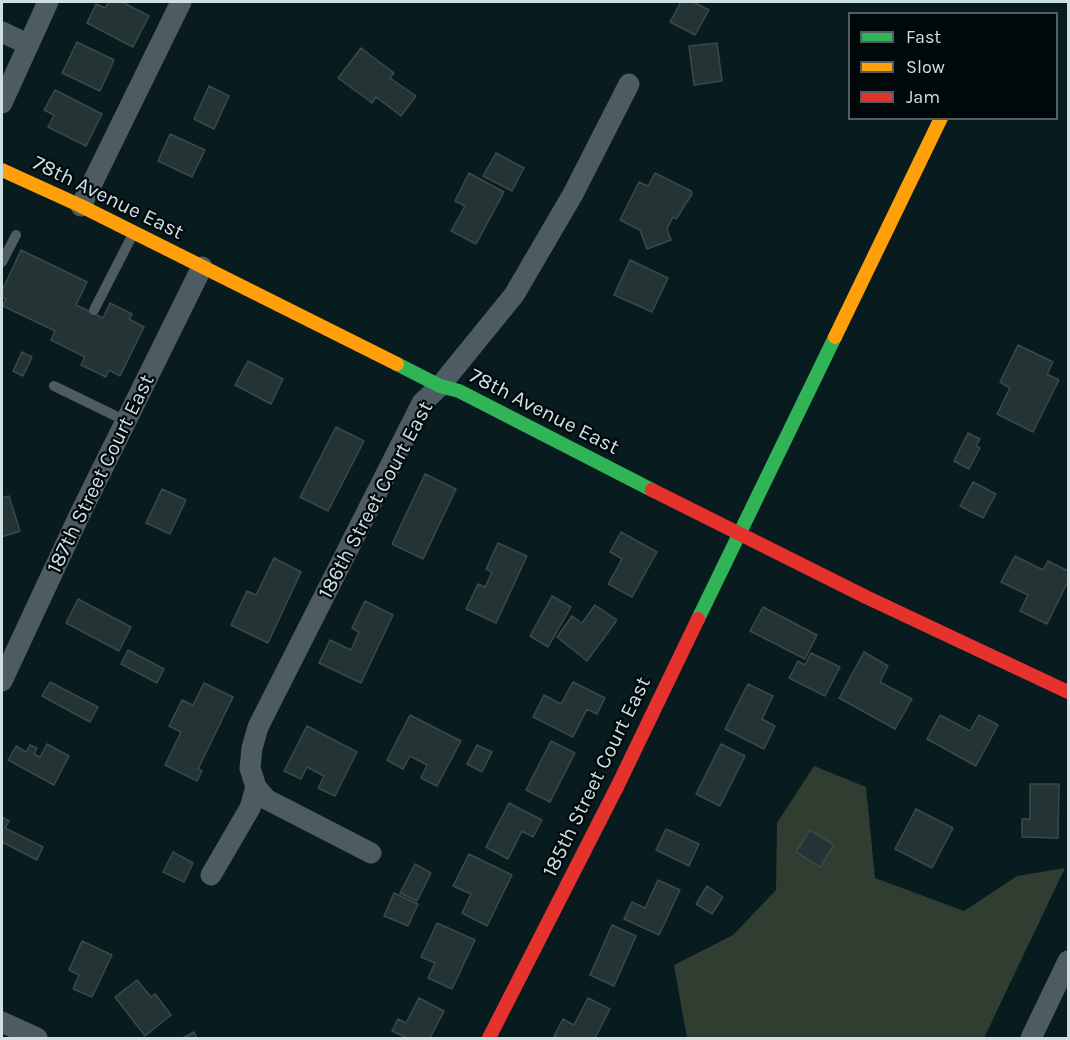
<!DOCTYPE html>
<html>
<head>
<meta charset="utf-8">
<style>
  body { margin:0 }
  #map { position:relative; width:1070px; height:1040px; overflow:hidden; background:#081b1e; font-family:Karla,sans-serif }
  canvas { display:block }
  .frame { position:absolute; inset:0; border:3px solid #cde0e3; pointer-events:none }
  .legend { position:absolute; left:848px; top:12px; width:210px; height:108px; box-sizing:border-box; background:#00080a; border:2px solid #525e61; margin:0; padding:8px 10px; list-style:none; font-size:18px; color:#cde0e3 }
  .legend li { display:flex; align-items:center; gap:12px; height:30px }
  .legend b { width:30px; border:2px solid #525e61 }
</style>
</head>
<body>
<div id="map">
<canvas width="1070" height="1040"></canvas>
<div class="frame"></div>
<ul class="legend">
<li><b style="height:8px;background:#30b455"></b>Fast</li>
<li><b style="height:8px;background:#ff9f0a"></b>Slow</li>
<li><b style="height:8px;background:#e5322d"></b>Jam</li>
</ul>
</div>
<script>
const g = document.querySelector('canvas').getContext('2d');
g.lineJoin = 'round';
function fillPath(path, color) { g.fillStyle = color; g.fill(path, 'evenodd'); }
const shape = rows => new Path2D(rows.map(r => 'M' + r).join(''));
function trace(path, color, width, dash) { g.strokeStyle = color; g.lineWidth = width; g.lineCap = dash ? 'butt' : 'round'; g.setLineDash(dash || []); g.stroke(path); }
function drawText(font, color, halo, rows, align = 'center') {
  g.font = font + ' Karla,sans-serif'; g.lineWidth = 4.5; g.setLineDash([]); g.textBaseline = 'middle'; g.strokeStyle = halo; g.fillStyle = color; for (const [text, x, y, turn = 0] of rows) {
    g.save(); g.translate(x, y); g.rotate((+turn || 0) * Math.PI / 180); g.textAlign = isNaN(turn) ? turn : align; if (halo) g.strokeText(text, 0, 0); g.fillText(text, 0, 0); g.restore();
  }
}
fillPath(shape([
  [814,766,866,787,875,878,964,911,1017,876,1065,868,984,1038,687,1038,674,965,733,935,776,890,777,823]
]), '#2f3e31');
const building = shape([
  [109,2,122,2,149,16,133,47,87,23,96,4,105,8,109,2],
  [681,2,693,2,709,10,695,35,670,22,681,2],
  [77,42,114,60,100,91,62,73,77,42],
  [717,43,722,81,694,85,689,46,717,43],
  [361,48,394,73,390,78,416,96,401,116,376,97,372,103,338,78,361,48],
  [209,86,229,96,214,129,194,119,209,86],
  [55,90,102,114,86,146,48,127,54,115,44,110,55,90],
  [170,134,205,150,192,177,158,161,170,134],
  [496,153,524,168,512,191,483,176,496,153],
  [469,173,504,192,476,244,451,231,465,206,455,201,469,173],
  [655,173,691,191,692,194,676,219,673,217,667,229,671,240,647,249,640,230,620,220,639,182,648,186,655,173],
  [21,250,87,282,76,305,103,318,110,303,132,314,129,319,144,327,120,376,109,370,106,377,81,365,85,357,51,340,55,331,3,306,6,299,2,297,2,291,21,250],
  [630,260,668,278,652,312,614,295,630,260],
  [1018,345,1053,362,1047,374,1059,380,1033,432,997,414,1010,388,1000,382,1018,345],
  [22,352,32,357,23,376,13,371,22,352],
  [248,361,283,379,271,404,235,385,248,361],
  [336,427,364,441,328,511,300,497,336,427],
  [968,433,980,439,976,446,980,448,969,469,954,461,968,433],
  [425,474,456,489,423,559,392,544,425,474],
  [973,482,996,494,983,518,960,506,973,482],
  [162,489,186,500,170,534,146,523,162,489],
  [9,496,20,531,2,537,2,498,9,496],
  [621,532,657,552,632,597,608,584,622,559,610,552,621,532],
  [498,543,527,556,496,623,466,609,478,584,485,587,492,572,486,569,498,543],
  [1015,556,1043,570,1048,561,1068,571,1068,581,1047,624,1020,611,1028,595,1001,582,1015,556],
  [274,558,301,572,268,643,231,625,247,591,256,595,274,558],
  [552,596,571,607,548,647,530,636,552,596],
  [78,599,131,627,119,651,66,623,78,599],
  [365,601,393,615,361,683,319,663,330,640,351,650,359,632,352,628,365,601],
  [595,605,617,620,587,661,557,637,572,616,582,623,595,605],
  [763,607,817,635,805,659,750,631,763,607],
  [128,650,164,669,157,683,121,664,128,650],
  [864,652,888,666,880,682,912,699,895,729,839,698,864,652],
  [811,653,840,667,825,696,789,678,798,661,805,665,811,653],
  [50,682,98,707,90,722,42,696,50,682],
  [573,682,605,698,597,714,587,709,573,737,533,717,544,695,561,704,573,682],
  [204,683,233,697,198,769,202,771,197,781,165,765,181,732,169,726,182,700,193,705,204,683],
  [748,684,773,696,762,719,775,726,764,749,725,729,748,684],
  [410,715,461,741,437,786,421,778,427,765,410,756,403,769,387,760,410,715],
  [940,715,970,731,979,715,998,725,976,766,927,739,940,715],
  [307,726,357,752,335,796,318,788,324,776,307,767,301,779,284,771,307,726],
  [551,741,575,753,550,802,526,790,551,741],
  [47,744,69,756,54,785,8,760,16,746,26,752,30,745,37,748,34,754,40,757,47,744],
  [721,744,745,756,720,806,696,794,721,744],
  [477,745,492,752,482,772,467,764,477,745],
  [1030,784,1059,784,1058,838,1022,837,1022,819,1030,819,1030,784],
  [509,803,542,820,533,837,522,831,508,859,486,847,509,803],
  [916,809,953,828,932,868,895,849,916,809],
  [2,817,9,821,5,828,43,847,37,860,2,842,2,817],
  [666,829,699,844,689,866,656,850,666,829],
  [810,830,834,845,820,867,796,852,810,830],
  [173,852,193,863,184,882,163,872,173,852],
  [469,854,512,875,487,926,462,913,471,894,453,886,469,854],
  [415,864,431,873,417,901,400,893,415,864],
  [658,880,680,890,659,935,624,919,632,902,645,908,658,880],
  [707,886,723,897,712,914,696,904,707,886],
  [394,893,418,904,408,926,384,916,394,893],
  [437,923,475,940,452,989,428,978,435,963,421,957,437,923],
  [612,925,636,936,614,986,590,975,612,925],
  [82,941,112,955,92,997,73,989,79,975,69,970,82,941],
  [137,980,151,997,155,994,171,1015,145,1036,115,997,137,980],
  [419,998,444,1011,430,1038,407,1038,392,1031,398,1019,406,1023,419,998],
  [588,998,610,1009,595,1038,559,1038,554,1036,563,1019,574,1025,588,998],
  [194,1032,197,1038,183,1038,194,1032]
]);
fillPath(building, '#243434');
trace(building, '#3a4a49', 1.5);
trace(shape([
  [2,262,16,235],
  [94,310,133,234],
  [54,386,126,421]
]), '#4f5b62', 10);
trace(shape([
  [2,32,27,44],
  [2,103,48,2],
  [81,206,181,2],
  [2,681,79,516,202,267],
  [256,787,266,799,371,853],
  [211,875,250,808,256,787,250,768,252,748,258,727,422,403,440,386,514,295,573,194,629,84],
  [2,1022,37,1038],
  [1031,1038,1068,961]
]), '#4f5b62', 21);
trace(shape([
  [397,364,440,386,459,391,652,490],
  [698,619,835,337]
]), '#30b455', 14);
trace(shape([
  [2,170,81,206,397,364],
  [835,337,941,118]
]), '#ff9f0a', 14);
trace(shape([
  [652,490,866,597,1068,692],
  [489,1038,618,785,698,619]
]), '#e5322d', 14);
drawText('21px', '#cde0e3', '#00080a', [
  ["78th Avenue East",108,198,26],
  ["78th Avenue East",544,412,27],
  ["187th Street Court East",101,474,-64],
  ["186th Street Court East",376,500,-62],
  ["185th Street Court East",597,777,-64]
]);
</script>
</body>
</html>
